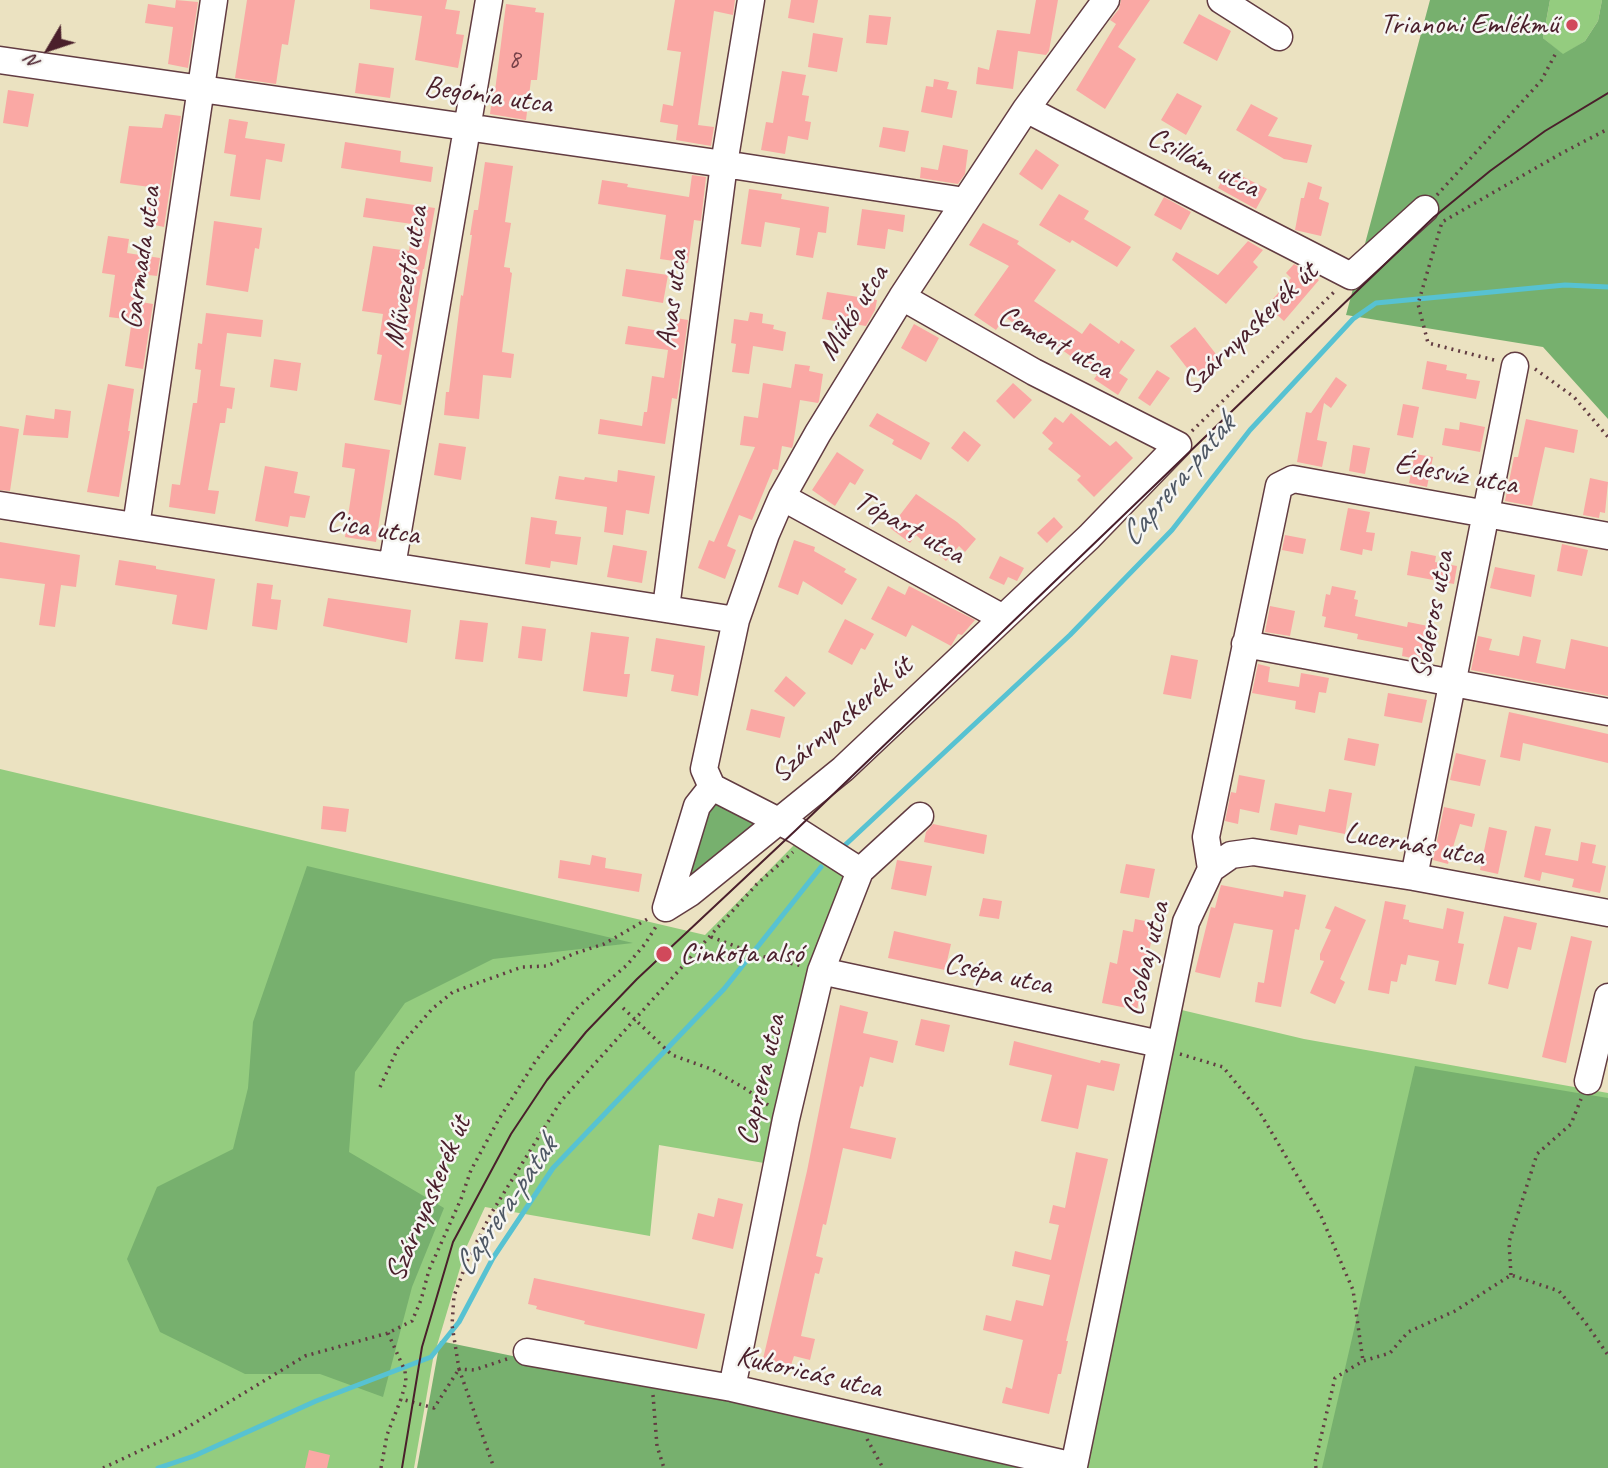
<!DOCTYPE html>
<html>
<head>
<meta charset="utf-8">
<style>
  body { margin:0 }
  #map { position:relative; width:1608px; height:1468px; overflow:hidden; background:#ebe2c1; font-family:Caveat,sans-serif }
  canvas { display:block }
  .north { position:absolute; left:14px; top:14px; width:70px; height:70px; -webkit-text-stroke:5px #f6f6f2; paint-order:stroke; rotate:231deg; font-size:19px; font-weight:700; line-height:28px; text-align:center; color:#4a1f2b }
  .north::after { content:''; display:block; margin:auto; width:24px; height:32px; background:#4a1f2b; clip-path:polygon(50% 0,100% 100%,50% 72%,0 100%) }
</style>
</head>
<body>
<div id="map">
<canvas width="1608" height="1468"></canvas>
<div class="north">N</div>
</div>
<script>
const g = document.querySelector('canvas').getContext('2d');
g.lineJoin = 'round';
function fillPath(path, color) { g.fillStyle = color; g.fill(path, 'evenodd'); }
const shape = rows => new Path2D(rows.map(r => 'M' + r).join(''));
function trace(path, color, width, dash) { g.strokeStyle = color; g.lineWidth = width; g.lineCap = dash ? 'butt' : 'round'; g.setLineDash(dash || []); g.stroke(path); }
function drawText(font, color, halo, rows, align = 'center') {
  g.font = font + ' Caveat,sans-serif'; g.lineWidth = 5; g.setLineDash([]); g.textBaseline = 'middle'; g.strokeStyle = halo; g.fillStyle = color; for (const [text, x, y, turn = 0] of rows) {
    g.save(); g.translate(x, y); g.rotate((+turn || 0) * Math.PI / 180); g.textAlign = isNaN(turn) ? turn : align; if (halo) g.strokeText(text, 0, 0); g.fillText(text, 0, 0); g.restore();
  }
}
fillPath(shape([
  [1550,0,1602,0,1598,21,1585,41,1563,55,1543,38],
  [0,769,705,935,796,843,848,876,807,974,764,1163,659,1145,650,1236,485,1207,466,1248,433,1359,414,1468,0,1468],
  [1169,1007,1304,1039,1608,1093,1608,1468,1069,1468]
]), '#94cc7f');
fillPath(shape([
  [1430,0,1550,0,1543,38,1563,54,1585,41,1598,21,1602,0,1608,0,1608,419,1543,347,1346,315],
  [718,802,761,826,685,885,703,806],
  [307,866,633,943,493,959,405,1003,355,1072,349,1152,444,1208,412,1287,383,1397,320,1374,245,1374,160,1332,127,1259,157,1187,233,1149,248,1088,253,1022],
  [1415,1066,1608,1098,1608,1468,1322,1468],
  [440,1341,1055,1468,417,1468]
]), '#77b06e');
trace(shape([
  [843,847,1070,635,1172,530,1250,430,1353,319,1376,303,1565,285,1608,287],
  [158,1468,194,1456,316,1401,431,1357,459,1322,493,1258,553,1168,724,989,821,867]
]), '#57c2d2', 5);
fillPath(shape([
  [176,0,198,2,188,68,168,64,173,27,145,23,148,4,175,8],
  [247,0,295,0,288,45,282,44,276,84,235,78],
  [370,0,447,0,445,9,460,11,456,34,464,35,458,68,415,60,422,16,370,9],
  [675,0,735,0,733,15,714,11,698,125,714,127,711,146,676,140,678,125,660,122,663,104,673,106,681,52,667,50],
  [791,0,818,0,814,23,788,18],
  [1036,0,1058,0,1049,51,1046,55,1018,51,1013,89,976,84,978,67,989,70,997,30,1030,34],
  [1121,0,1150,0,1118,47,1136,59,1105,109,1076,90,1116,24,1110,20,1119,9],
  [506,4,536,8,535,12,544,13,537,80,531,80,526,120,490,114,493,90,495,91],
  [1199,14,1231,31,1217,61,1183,43],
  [869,15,891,17,887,45,866,43],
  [813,33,843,38,837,72,808,67],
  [359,63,394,68,390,98,355,93],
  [782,71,806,75,802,95,809,96,805,121,811,122,808,140,788,136,785,154,761,150,766,122,773,123],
  [934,79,949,82,947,89,957,91,952,118,921,112,926,86,933,87],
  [8,90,34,94,28,127,3,123],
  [1177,93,1202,106,1186,135,1161,120],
  [1251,104,1278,118,1268,136,1312,145,1307,163,1284,159,1236,130],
  [165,114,181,116,164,227,145,223,150,187,120,183,129,126,162,128],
  [229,119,248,122,245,138,285,144,282,162,266,159,260,200,230,196,236,155,224,153],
  [883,127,909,131,905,152,879,147],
  [345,142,401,151,400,162,433,167,431,182,341,168],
  [943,145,968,150,965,174,958,184,920,178,921,167,938,170],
  [1036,149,1059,165,1042,190,1019,174],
  [485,162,513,166,505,222,511,223,504,267,510,268,510,272,512,273,502,352,514,354,511,378,483,375,479,419,444,415,446,392,449,392,461,295,463,296,472,235,470,235,474,210,478,210],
  [1228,169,1267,189,1256,209,1218,188],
  [692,175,706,177,701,221,694,220,688,263,660,259,666,215,598,204,602,180,628,184,627,187,689,197],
  [1308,182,1322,187,1319,199,1329,203,1321,236,1295,230,1301,198,1304,198],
  [749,189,782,194,781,199,829,207,826,233,818,232,813,258,796,255,800,228,765,222,761,247,741,244],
  [1059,194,1089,211,1084,219,1131,247,1117,267,1072,240,1070,243,1039,225],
  [1164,197,1191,212,1181,230,1154,215],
  [366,198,435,208,424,269,423,269,401,405,374,400,382,355,377,354,383,314,362,311,373,246,409,251,412,224,363,217],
  [862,209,905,215,903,232,888,229,885,249,857,245],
  [214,221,262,228,259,249,255,248,248,292,206,285],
  [983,223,1019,241,1017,244,1056,270,1034,301,1082,334,1090,323,1119,344,1121,340,1135,350,1119,373,1128,379,1118,395,1094,379,1097,375,1051,342,1048,347,1005,317,996,330,974,315,1009,266,969,245],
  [108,236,129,239,127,253,160,258,157,276,140,274,135,301,153,304,143,369,125,366,132,320,109,317,115,275,102,273],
  [1248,241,1263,250,1253,262,1258,267,1226,304,1172,260,1176,252,1218,275],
  [1294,264,1319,280,1284,321,1267,306,1291,278,1286,273],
  [626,269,668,275,663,303,622,296],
  [827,292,877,300,875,310,866,326,822,319],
  [750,312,763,314,762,323,774,325,773,329,786,332,783,351,753,346,749,374,732,372,736,344,731,343,734,319,748,321],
  [206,313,263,320,261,337,227,333,220,386,235,388,232,409,227,408,225,423,220,423,208,490,219,491,215,514,169,507,172,484,180,485,193,403,197,403,201,370,195,369,198,343,202,344],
  [676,318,688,320,677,399,672,398,665,444,598,434,600,419,642,426,644,412,647,412,652,376,664,378,668,350,625,344,628,326,674,333],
  [914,324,939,338,926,362,901,348],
  [1195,327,1219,358,1194,377,1170,346],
  [274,359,301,363,297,391,270,387],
  [1427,361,1447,365,1446,370,1467,374,1466,379,1480,381,1476,399,1422,389],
  [795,364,810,366,809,371,823,374,819,401,818,403,800,400,793,445,792,448,782,446,778,470,773,469,752,520,739,515,727,546,736,550,725,579,698,568,709,540,714,542,755,447,740,445,744,416,758,418,763,383,791,388],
  [1157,370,1170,378,1150,406,1138,398],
  [1336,377,1347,385,1331,408,1324,403,1317,440,1327,442,1322,467,1297,462,1306,412,1311,413],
  [1013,383,1032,400,1014,419,996,401],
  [108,384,134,389,128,431,130,431,119,497,87,492],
  [1403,404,1419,407,1413,438,1397,435],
  [55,409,71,411,68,438,23,435,26,415,54,419],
  [877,413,930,443,921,460,892,444,894,440,869,426],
  [1071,413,1110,446,1116,441,1133,458,1094,497,1077,480,1081,476,1048,449,1053,443,1042,433,1055,417,1063,423],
  [1526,419,1578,430,1574,453,1545,447,1532,506,1505,501,1514,457,1518,457],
  [1460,422,1485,427,1480,452,1442,445,1445,428,1459,430],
  [0,426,19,429,10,491,0,490],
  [964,431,981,445,968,462,951,448],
  [345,443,390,450,376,542,345,537,355,469,342,467],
  [439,443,466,447,461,480,434,475],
  [1353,445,1370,448,1365,474,1349,471],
  [837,452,864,470,855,485,850,482,835,506,812,490],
  [1415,454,1433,457,1427,487,1409,483],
  [265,466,298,472,294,493,310,496,305,518,290,516,288,527,255,521],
  [618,470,655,476,649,514,626,510,623,535,604,532,607,507,555,499,559,476,584,480,585,477,617,482],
  [1590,478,1608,482,1605,513,1600,512,1599,518,1583,515],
  [916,494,957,522,976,539,965,552,959,546,946,561,916,535,910,543,890,528],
  [1348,508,1370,512,1366,532,1375,533,1372,551,1363,549,1362,555,1340,550],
  [531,517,557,521,555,534,581,537,577,565,551,561,550,568,525,564],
  [1054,517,1063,527,1047,543,1037,533],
  [1285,535,1306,539,1303,554,1282,550],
  [794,540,815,547,814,551,846,569,844,572,857,579,842,605,803,581,798,595,778,587],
  [0,542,80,555,76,587,61,585,55,627,39,625,45,584,0,578],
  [1562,544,1588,550,1582,576,1557,571],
  [613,545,647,551,642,583,607,577],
  [1411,551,1436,556,1435,562,1457,566,1454,584,1407,575],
  [1000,556,1024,568,1017,581,1008,577,1004,585,989,578],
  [119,560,156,566,156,569,215,579,207,630,172,624,177,595,115,585],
  [1495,567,1535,575,1531,597,1490,588],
  [257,583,273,585,271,599,281,600,277,630,252,626],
  [888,586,905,595,909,586,975,620,962,635,958,634,951,646,912,625,906,637,871,619],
  [1332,586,1356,591,1354,599,1358,600,1355,616,1407,627,1408,622,1433,627,1426,661,1402,656,1403,648,1357,639,1358,634,1324,627,1326,617,1322,616,1326,594,1330,595],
  [328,598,411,610,407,643,323,626],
  [1270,606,1295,611,1290,636,1265,632],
  [845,619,874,634,865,650,861,648,852,665,828,652],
  [460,620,488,623,483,662,455,659],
  [522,626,546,629,542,661,518,658],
  [591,632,629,637,624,674,630,674,627,697,583,691],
  [1478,636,1492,639,1489,650,1519,656,1523,636,1541,640,1536,663,1565,669,1571,639,1608,647,1608,696,1471,670],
  [656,638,705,646,698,696,671,691,674,675,651,671],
  [1171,655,1198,660,1191,699,1163,694],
  [1258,664,1270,667,1268,682,1299,687,1301,673,1329,678,1326,693,1319,692,1315,713,1295,709,1296,701,1252,693],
  [786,676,806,693,794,707,774,691],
  [1388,693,1427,700,1422,723,1384,716],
  [751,709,785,717,780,738,746,730],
  [1509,712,1608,734,1608,763,1523,743,1520,761,1500,757],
  [1348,738,1379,744,1375,766,1344,760],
  [1456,753,1486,760,1480,786,1450,780],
  [1239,775,1265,780,1259,813,1240,809,1238,824,1225,821,1231,792,1236,793],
  [1329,789,1352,793,1345,834,1299,825,1297,835,1270,830,1275,803,1325,812],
  [323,806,349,809,346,832,321,829],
  [1444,807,1475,814,1472,827,1460,824,1448,864,1433,860],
  [933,824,987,835,984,854,924,842,926,832],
  [1535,826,1551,829,1545,855,1578,861,1581,842,1596,845,1592,863,1606,866,1600,893,1572,887,1574,879,1542,872,1540,881,1524,877],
  [1489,827,1507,831,1498,874,1480,870],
  [592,855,606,858,605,868,642,874,639,892,558,878,560,860,590,865],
  [897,860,932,866,926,896,891,889],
  [1126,864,1155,869,1149,898,1120,893],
  [1221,885,1283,897,1284,891,1306,895,1299,930,1295,929,1281,1007,1255,1002,1258,982,1264,983,1273,930,1234,923,1220,978,1195,972,1211,907,1215,908],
  [983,898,1002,901,999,919,979,916],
  [1385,901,1406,905,1403,919,1409,920,1409,922,1443,929,1447,908,1464,912,1458,943,1464,944,1456,985,1435,981,1439,961,1408,955,1406,965,1401,964,1397,982,1391,981,1389,994,1368,990],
  [1335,906,1366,920,1340,979,1345,982,1335,1004,1310,993,1324,961,1320,960,1320,954,1331,930,1325,928],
  [1504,916,1537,923,1531,950,1518,947,1508,989,1488,984],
  [1135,919,1155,923,1137,1010,1102,1003,1110,962,1117,964,1123,930,1133,932],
  [894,931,951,944,945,970,888,958],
  [1571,936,1592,941,1566,1063,1542,1057],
  [840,1005,868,1012,863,1033,898,1041,893,1063,870,1057,863,1087,860,1086,850,1128,896,1138,891,1159,843,1148,826,1225,823,1224,816,1256,823,1258,819,1274,815,1273,801,1336,815,1339,810,1360,794,1356,791,1365,763,1359,807,1171],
  [921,1019,950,1025,944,1052,915,1045],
  [1014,1041,1100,1063,1101,1060,1120,1064,1114,1091,1087,1085,1078,1129,1041,1121,1052,1075,1009,1065],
  [1076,1152,1108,1159,1066,1341,1068,1341,1061,1374,1058,1374,1049,1414,1002,1403,1006,1387,1012,1389,1023,1340,983,1330,986,1315,1011,1321,1016,1300,1043,1306,1050,1275,1012,1266,1015,1251,1051,1260,1059,1225,1049,1223,1053,1205,1065,1208],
  [718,1198,743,1204,733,1249,692,1239,698,1213,714,1217],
  [534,1278,705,1314,697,1349,584,1324,585,1321,536,1309,537,1306,528,1304],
  [309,1450,330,1455,327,1468,305,1468]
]), '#faa8a4');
const minor = shape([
  [1221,0,1279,37],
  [0,60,724,164,965,201],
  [1026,109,1351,276,1425,209],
  [782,497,1003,618],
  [0,505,736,620],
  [136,526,214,0],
  [392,566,489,0],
  [666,608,724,164,751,0],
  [1245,644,1608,712],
  [1211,869,1231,855,1253,852,1414,877,1608,913],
  [860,871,796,830,712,787,704,769,736,620,766,534,782,497,818,433,902,297,1026,109,1106,0],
  [1414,877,1515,366],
  [666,908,690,893,843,769,1089,537,1178,445,1034,372,902,297],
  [666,908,697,806,712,787],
  [821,971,1160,1044],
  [1588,1081,1608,997],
  [527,1352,732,1388,1074,1466,1186,922,1211,869,1206,837,1279,486,1293,479,1608,536],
  [732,1388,786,1119,821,971,860,871,920,816]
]);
trace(minor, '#623c42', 29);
trace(shape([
  [1437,195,1541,81,1557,51],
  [1494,360,1428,343,1418,304,1442,222,1562,153,1608,129],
  [1535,369,1574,397,1608,437],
  [1192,431,1334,292],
  [711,937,761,956,802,966],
  [623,1008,672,1055,711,1069,746,1089,768,1105],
  [1180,1054,1223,1067,1259,1111,1321,1216,1353,1290,1363,1361],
  [380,1087,398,1048,432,1009,453,992,522,967,547,966,573,954,604,944,649,918],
  [1511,1275,1509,1242,1537,1154,1571,1124,1581,1099],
  [388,1333,405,1371,406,1382,401,1399],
  [507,1359,474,1370,459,1369,452,1325,454,1296,468,1259,492,1212,561,1101,757,884,793,852],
  [459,1369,494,1468],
  [653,1395,657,1446,664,1468],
  [867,1439,883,1468],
  [103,1468,178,1433,305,1356,388,1333,412,1321,421,1300,429,1270,461,1199,471,1170,499,1119,535,1062,576,1009,627,965,645,944,657,925],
  [381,1468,387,1435,401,1399,434,1408,459,1369],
  [1316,1468,1315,1462,1335,1378,1363,1361,1390,1353,1408,1332,1455,1311,1511,1275,1559,1291,1585,1322,1608,1355]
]), '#623c42', 3.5, [2, 5]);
trace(minor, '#fff', 26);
trace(shape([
  [402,1468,422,1347,453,1242,511,1134,547,1080,586,1032,637,979,796,830,1434,217,1490,171,1545,131,1608,93]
]), '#4a1f2b', 2);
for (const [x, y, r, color] of [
  [1572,25,7,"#d1495b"],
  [664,954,9,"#d1495b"]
]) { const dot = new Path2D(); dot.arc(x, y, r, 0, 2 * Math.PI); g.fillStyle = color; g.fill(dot); trace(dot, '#f6f6f2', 2.5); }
drawText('26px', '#764149', null, [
  ["8",514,60]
]);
drawText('30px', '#4a1f2b', '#f6f6f2', [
  ["Trianoni Emlékmű",1558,25],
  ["Cinkota alsó",680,954,"left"]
], 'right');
drawText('30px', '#4a1f2b', '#f6f6f2', [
  ["Begónia utca",488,96,8],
  ["Csillám utca",1203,163,27],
  ["Garmada utca",142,258,-82],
  ["Művezető utca",407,277,-80],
  ["Avas utca",673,299,-83],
  ["Műkő utca",854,313,-58],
  ["Szárnyaskerék út",1250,329,-44],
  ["Cement utca",1055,343,28],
  ["Édesvíz utca",1456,475,10],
  ["Tópart utca",909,528,29],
  ["Cica utca",373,529,9],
  ["Sóderos utca",1433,615,-79],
  ["Szárnyaskerék út",842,720,-41],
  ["Lucernás utca",1414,845,10],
  ["Csobaj utca",1147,959,-76],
  ["Csépa utca",998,975,12],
  ["Caprera utca",762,1080,-77],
  ["Szárnyaskerék út",429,1199,-67],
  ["Kukoricás utca",809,1373,13]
]);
drawText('italic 32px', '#4f5865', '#f6f6f2', [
  ["Caprera-patak",1178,481,-50],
  ["Caprera-patak",506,1207,-56]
]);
</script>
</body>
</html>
